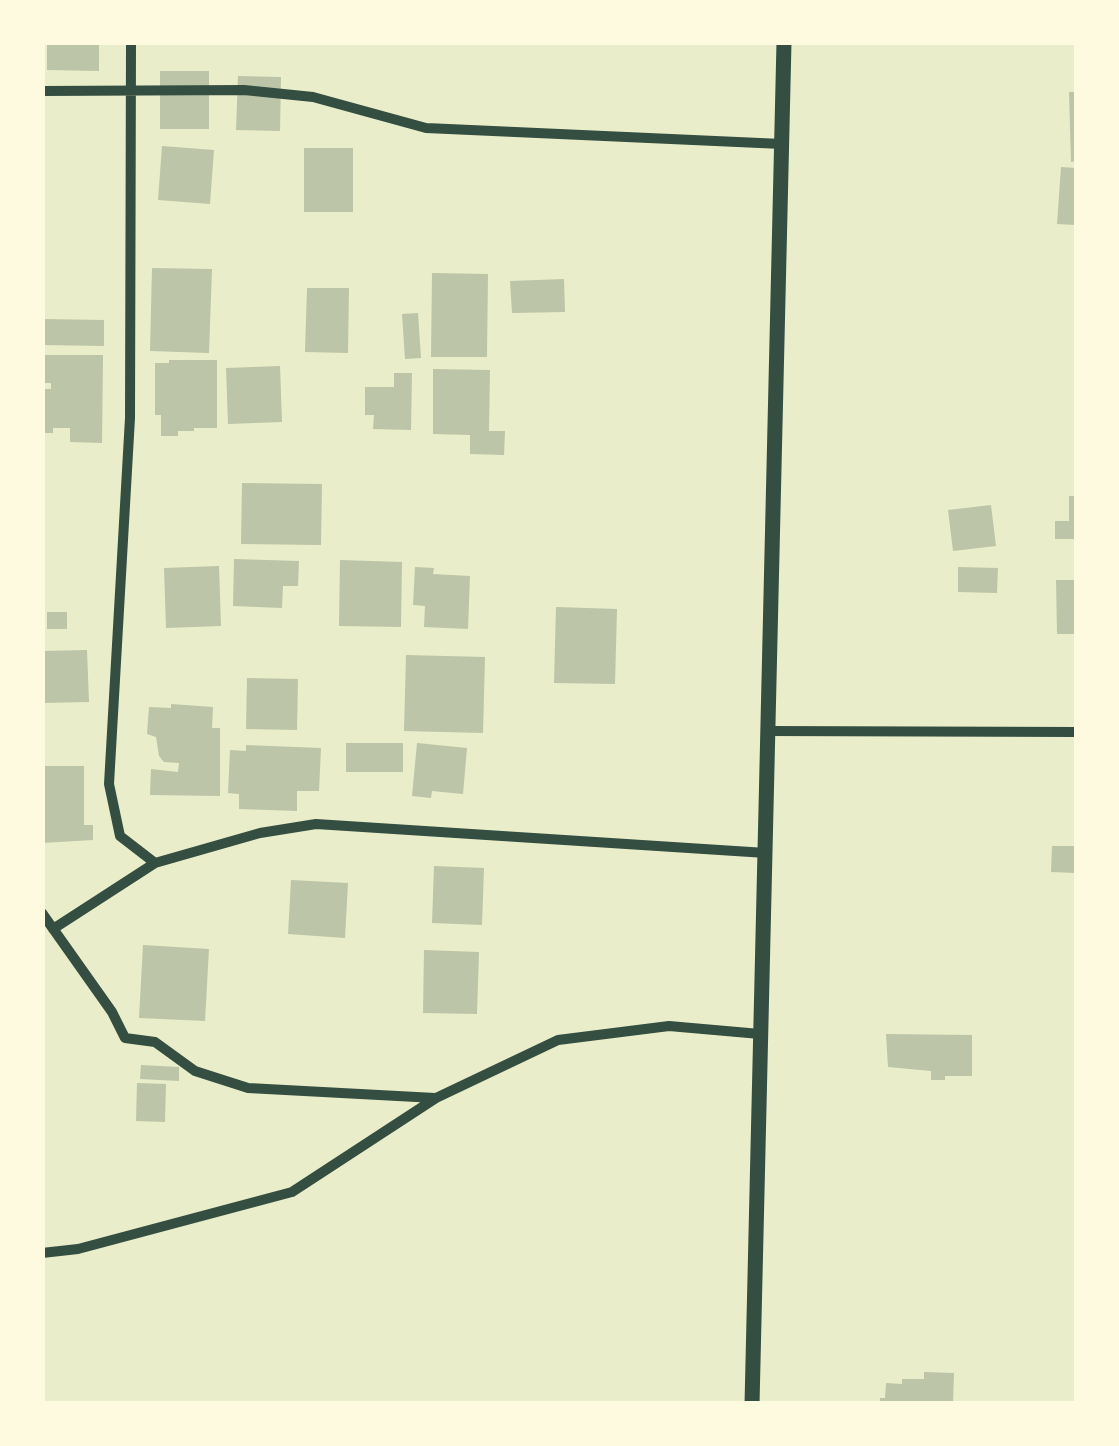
<!DOCTYPE html>
<html>
<head>
<meta charset="utf-8">
<style>
  body { margin:0 }
  #map { position:relative; width:1119px; height:1446px; overflow:hidden; background:#e9edc9; font-family:"Noto Serif",serif }
  canvas { display:block }
  .frame { position:absolute; inset:0; border:45px solid #fefae0; pointer-events:none }
</style>
</head>
<body>
<div id="map">
<canvas width="1119" height="1446"></canvas>
<div class="frame"></div>
</div>
<script>
const g = document.querySelector('canvas').getContext('2d');
g.lineJoin = 'round';
function fillPath(path, color) { g.fillStyle = color; g.fill(path, 'evenodd'); }
const shape = rows => new Path2D(rows.map(r => 'M' + r).join(''));
function trace(path, color, width, dash) { g.strokeStyle = color; g.lineWidth = width; g.lineCap = dash ? 'butt' : 'round'; g.setLineDash(dash || []); g.stroke(path); }
fillPath(shape([
  [47,42,99,42,99,71,47,70],
  [160,71,209,71,209,129,160,129],
  [238,76,281,77,280,131,236,130],
  [1069,92,1076,92,1076,161,1071,162],
  [162,146,214,150,210,204,158,200],
  [304,148,353,148,353,212,304,212],
  [1061,167,1076,168,1076,225,1057,224],
  [152,268,212,269,209,353,150,351],
  [432,273,488,274,487,357,431,357],
  [564,279,565,312,512,313,510,281],
  [307,288,349,288,348,353,305,352],
  [418,313,421,358,405,359,402,314],
  [42,319,104,320,104,346,42,345],
  [42,355,103,355,102,443,70,442,70,428,53,428,53,433,42,433,42,389,51,389,51,383,42,383],
  [169,360,217,360,217,428,194,428,194,431,178,431,178,436,161,436,161,415,155,415,155,363,169,363],
  [280,366,282,422,228,424,226,368],
  [433,369,490,370,489,431,505,431,504,455,470,454,470,435,433,434],
  [394,373,412,373,411,430,373,429,374,415,365,415,365,387,394,387],
  [242,483,322,484,321,545,241,544],
  [1069,496,1076,496,1076,539,1055,539,1055,521,1069,521],
  [991,505,996,546,953,551,948,510],
  [234,559,299,561,298,586,283,586,282,608,233,606],
  [340,560,402,562,401,627,339,626],
  [219,566,221,626,166,628,164,568],
  [415,567,434,568,433,574,470,576,468,629,424,627,425,606,413,605],
  [958,567,998,568,997,593,958,592],
  [1056,580,1076,580,1076,634,1057,634],
  [556,607,617,609,615,684,554,683],
  [47,612,67,612,67,629,47,629],
  [87,650,89,702,42,703,42,651],
  [406,655,485,657,483,733,404,731],
  [247,678,298,679,297,730,246,729],
  [171,704,213,707,212,728,220,728,220,796,150,795,151,769,178,772,179,763,164,762,159,756,156,737,147,734,149,707,171,708],
  [346,743,403,743,403,772,346,772],
  [417,743,467,748,463,794,432,791,431,798,412,796],
  [246,745,321,748,319,791,297,791,297,811,239,809,239,794,228,793,230,750,246,751],
  [42,766,84,766,84,825,93,825,93,840,42,843],
  [1052,846,1076,846,1076,873,1051,872],
  [434,866,484,868,482,925,432,923],
  [291,880,348,883,345,938,288,934],
  [143,945,209,949,205,1021,139,1018],
  [424,950,479,952,477,1014,423,1013],
  [886,1034,972,1035,972,1076,945,1076,945,1080,931,1080,931,1071,888,1067],
  [141,1065,179,1067,179,1081,140,1079],
  [137,1083,166,1084,165,1122,136,1121],
  [924,1372,954,1373,953,1404,880,1404,880,1398,885,1398,886,1383,902,1384,902,1379,924,1379]
]), '#bcc5a7');
trace(shape([
  [131,42,130,418,109,784,120,836,155,863,260,833,316,824,766,853],
  [42,91,244,90,313,97,426,128,782,144],
  [768,731,1076,732],
  [42,913,112,1012,125,1038,155,1042,195,1071,248,1088,435,1098],
  [53,929,155,863],
  [42,1253,78,1249,292,1192,436,1098,558,1040,669,1026,760,1034]
]), '#344e41', 10);
trace(shape([
  [752,1404,784,42]
]), '#344e41', 15);
</script>
</body>
</html>
